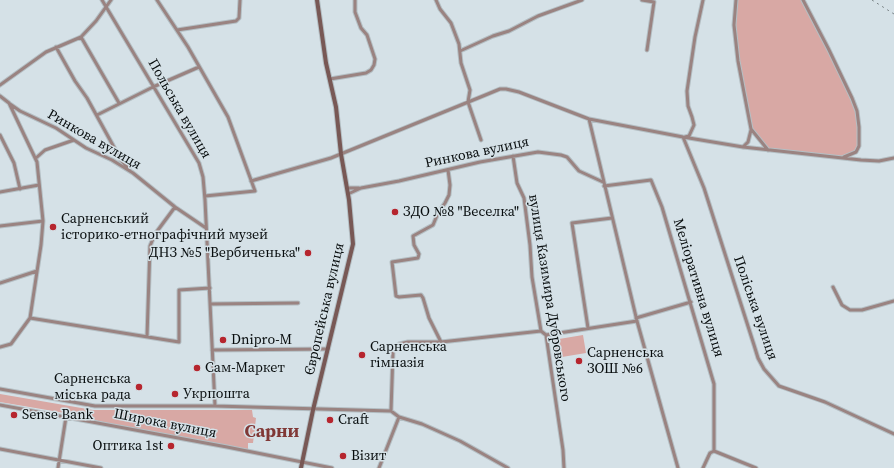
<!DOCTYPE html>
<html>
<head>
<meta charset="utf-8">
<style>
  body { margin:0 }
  canvas { display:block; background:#d5e1e7 }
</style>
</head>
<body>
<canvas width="894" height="468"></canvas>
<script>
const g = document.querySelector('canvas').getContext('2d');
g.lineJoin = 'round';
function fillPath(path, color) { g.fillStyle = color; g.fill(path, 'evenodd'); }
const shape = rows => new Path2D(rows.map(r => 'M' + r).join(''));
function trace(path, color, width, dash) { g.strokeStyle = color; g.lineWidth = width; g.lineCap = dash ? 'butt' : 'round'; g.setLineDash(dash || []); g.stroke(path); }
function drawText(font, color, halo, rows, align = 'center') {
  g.font = font + ' "Source Serif 4",serif'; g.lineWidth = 3; g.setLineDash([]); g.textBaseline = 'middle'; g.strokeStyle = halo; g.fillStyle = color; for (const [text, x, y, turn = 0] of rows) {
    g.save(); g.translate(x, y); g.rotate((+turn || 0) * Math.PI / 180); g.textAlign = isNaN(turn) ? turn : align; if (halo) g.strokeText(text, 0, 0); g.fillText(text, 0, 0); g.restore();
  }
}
fillPath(shape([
  [736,0,803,0,815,21,857,111,860,137,856,152,842,158,768,150,751,129,734,25],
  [583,335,586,353,556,358,553,340],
  [0,394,93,410,252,410,253,417,256,418,253,443,248,443,248,450,107,423,59,412,0,402]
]), '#d8a8a4');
const minor = shape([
  [102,0,199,163,203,177,205,200,215,406],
  [157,0,188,47,228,117,255,191,205,196],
  [436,0,440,9,451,23,459,44,461,63,470,90,468,102,481,140],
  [642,0,654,2,647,50],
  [736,0,734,25,738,61,751,129,768,150],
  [803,0,829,50,852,98,857,111,859,127,859,146,856,152,844,157],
  [177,30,236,21,239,18,240,0],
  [81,37,119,103],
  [56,47,75,81,87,98,121,160,129,169],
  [460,51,493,36,509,31,538,16,582,0],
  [330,79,366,73,371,70,374,65,375,59,367,35,361,28,355,12,355,0],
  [0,85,46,52,81,37,96,21,111,0],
  [0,96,9,103,37,162,43,221,41,245,30,318,11,344,0,347],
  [10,104,20,111,56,128,86,148,112,160,133,173,175,207,206,228],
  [97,115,153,87,199,67],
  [589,119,637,321,678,468],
  [0,135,14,163,20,189],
  [683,137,704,188,754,345,758,358,764,369,779,386,825,402,894,434],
  [685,137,689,136,694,125,692,117,688,106,687,91,695,37,703,0],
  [743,147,748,142,751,130],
  [513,156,517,183,524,198,530,245,532,277,541,331,546,335,563,450,564,468],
  [36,158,45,150,74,140],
  [251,181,331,158,483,96,500,89,506,89,519,92,589,119,683,137,743,147,861,160,879,161,894,158],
  [604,186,651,180,662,207,714,384,714,451],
  [347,188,359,188],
  [0,192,39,185],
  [348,194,361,188,399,181,480,162,538,152,561,155,567,157,579,171,603,182],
  [0,226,43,221],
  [0,283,37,271],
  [833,287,842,305,850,310,862,310,894,301],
  [210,304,298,303],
  [30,318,179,342,179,290,210,288],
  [636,318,691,302],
  [588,328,572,223,612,218],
  [546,335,637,321],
  [147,337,150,246,155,234,175,207],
  [441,342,429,318,423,298,421,295,399,297,396,296,392,262,418,258,419,254,414,245,413,236,433,225,438,213,445,203,449,195,450,185,448,170],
  [212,350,328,349],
  [0,389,95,406,215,406,391,411,399,417,422,424,460,441,508,468],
  [0,405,227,447,332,468],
  [391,411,393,352,395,348,399,344,408,342,441,342,541,331],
  [0,449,101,468],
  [714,451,756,468],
  [58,468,66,417],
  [379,468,399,417],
  [703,468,710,453,714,451]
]);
const secondary = shape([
  [301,468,313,410,353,244,349,200,341,154,336,107,326,63,317,0]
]);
trace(minor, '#b4bfc4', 5);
trace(secondary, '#b4bfc4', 6);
trace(minor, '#9a8381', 3);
trace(secondary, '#785855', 4);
trace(shape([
  [872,0,894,14]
]), '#757e81', 1, [2, 4]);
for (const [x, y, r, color] of [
  [395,212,4,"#b6252e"],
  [53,227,4,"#b6252e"],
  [308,253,4,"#b6252e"],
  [223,340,4,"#b6252e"],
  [362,355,4,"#b6252e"],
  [579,361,4,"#b6252e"],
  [197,368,4,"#b6252e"],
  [139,387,4,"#b6252e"],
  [175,394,4,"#b6252e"],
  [14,415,4,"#b6252e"],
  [330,420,4,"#b6252e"],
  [171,446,4,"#b6252e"],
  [343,456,4,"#b6252e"]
]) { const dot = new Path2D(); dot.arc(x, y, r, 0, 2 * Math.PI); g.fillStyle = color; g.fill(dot); trace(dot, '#d5e1e7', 1.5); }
drawText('14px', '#080d0e', '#d5e1e7', [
  ["Польська вулиця",179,109,60],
  ["Ринкова вулиця",94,140,30],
  ["Ринкова вулиця",477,153,-12],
  ["Меліоративна вулиця",698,288,73],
  ["вулиця Казимира Дубровського",549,298,81],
  ["Поліська вулиця",755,308,71],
  ["Європейська вулиця",325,309,-77],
  ["Широка вулиця",165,424,11]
]);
drawText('14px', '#080d0e', '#d5e1e7', [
  ["ЗДО №8 \"Веселка\"",403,212],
  ["Сарненський",61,219],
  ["історико-етнографічний музей",61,235],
  ["ДНЗ №5 \"Вербиченька\"",300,253,"right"],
  ["Dnipro-M",231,340],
  ["Сарненська",370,347],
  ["гімназія",370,363],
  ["Сарненська",587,353],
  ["ЗОШ №6",587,369],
  ["Сам-Маркет",205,368],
  ["Сарненська",131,379,"right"],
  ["міська рада",131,395,"right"],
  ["Укрпошта",183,394],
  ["Sense Bank",22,415],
  ["Craft",338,420],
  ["Оптика 1st",163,446,"right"],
  ["Візит",351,456]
], 'left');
drawText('bold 18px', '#803836', '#d5e1e7', [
  ["Сарни",272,432]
]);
</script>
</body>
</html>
